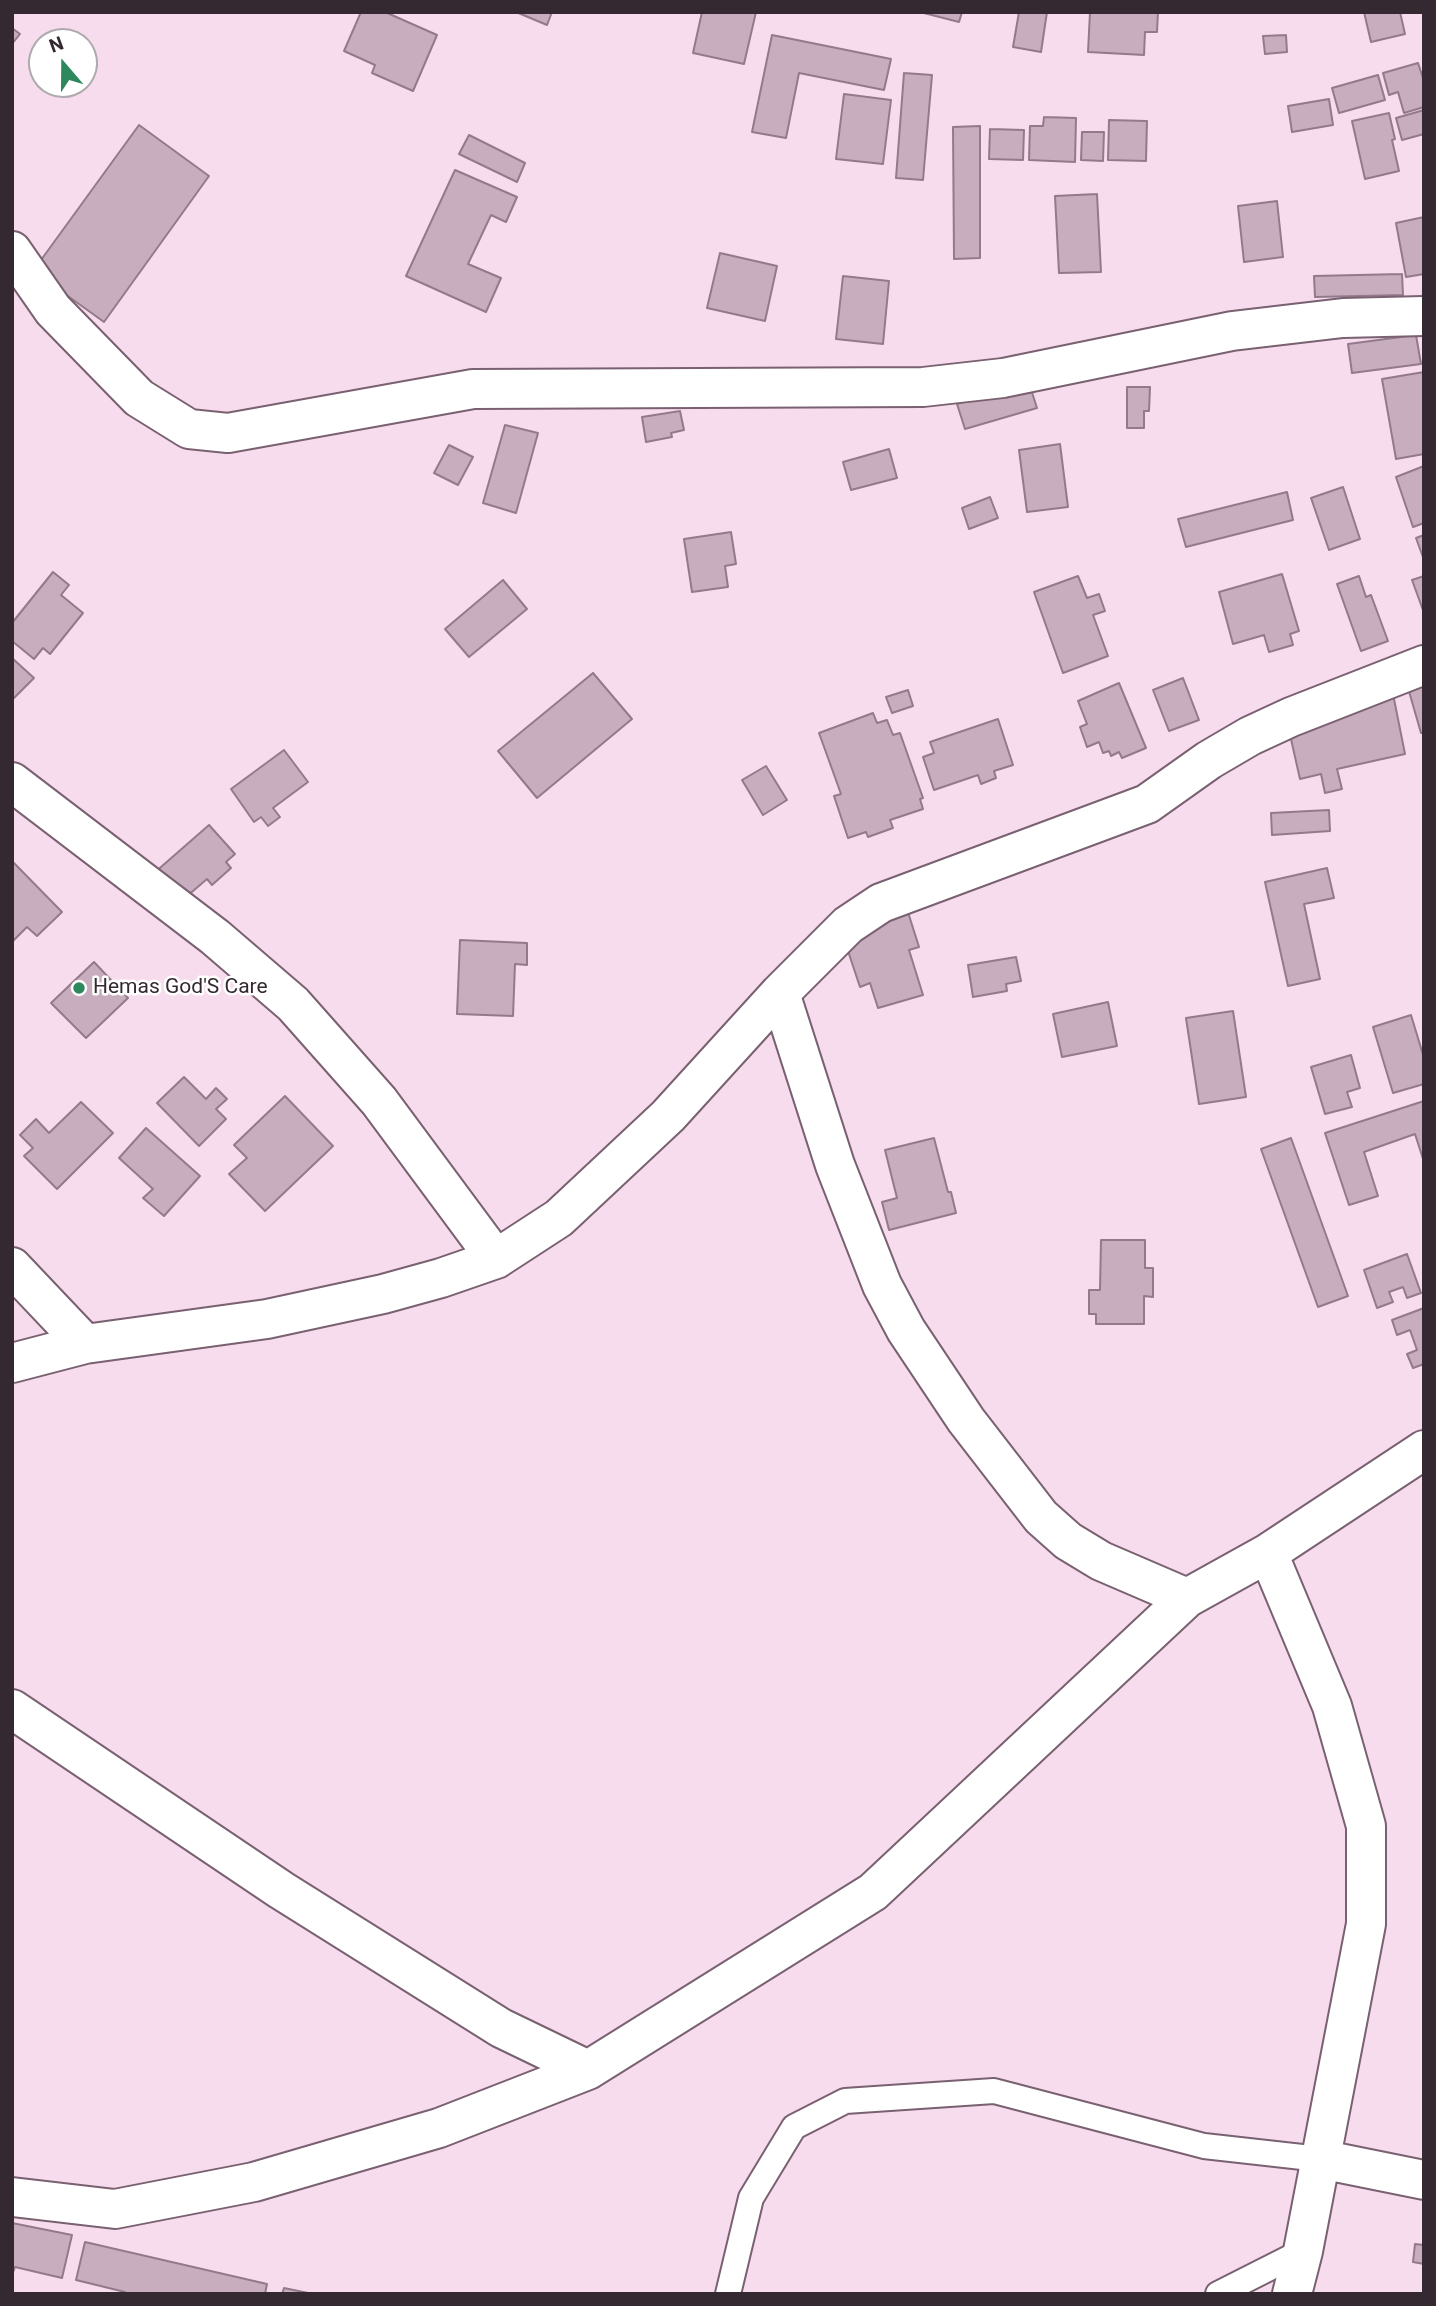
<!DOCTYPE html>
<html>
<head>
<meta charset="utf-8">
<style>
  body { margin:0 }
  #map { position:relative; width:1436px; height:2306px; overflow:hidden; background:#f7dcee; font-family:Roboto,sans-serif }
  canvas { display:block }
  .frame { position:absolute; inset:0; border:14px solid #342930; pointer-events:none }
  .north { position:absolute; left:28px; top:28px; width:70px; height:70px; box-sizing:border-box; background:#fff; border:2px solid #aea9ac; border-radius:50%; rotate:340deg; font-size:19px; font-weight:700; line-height:28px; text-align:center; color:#342930 }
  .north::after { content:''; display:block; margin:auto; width:24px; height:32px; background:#2e885d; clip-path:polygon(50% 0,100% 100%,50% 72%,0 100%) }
</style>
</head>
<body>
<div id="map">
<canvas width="1436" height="2306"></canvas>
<div class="frame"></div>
<div class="north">N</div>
</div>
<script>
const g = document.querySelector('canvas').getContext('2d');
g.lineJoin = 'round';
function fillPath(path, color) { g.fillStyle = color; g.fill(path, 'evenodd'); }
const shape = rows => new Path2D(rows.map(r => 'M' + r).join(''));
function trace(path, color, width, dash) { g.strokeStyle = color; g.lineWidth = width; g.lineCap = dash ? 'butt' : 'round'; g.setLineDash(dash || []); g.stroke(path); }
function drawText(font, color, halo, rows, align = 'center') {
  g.font = font + ' Roboto,sans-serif'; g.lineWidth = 5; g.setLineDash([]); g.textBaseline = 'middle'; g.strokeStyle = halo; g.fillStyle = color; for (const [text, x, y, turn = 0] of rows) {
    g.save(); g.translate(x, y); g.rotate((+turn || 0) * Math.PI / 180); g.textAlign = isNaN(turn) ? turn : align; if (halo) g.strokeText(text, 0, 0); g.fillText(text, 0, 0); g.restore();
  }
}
const building = shape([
  [361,12,385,12,437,35,413,91,372,73,375,65,344,51,361,12],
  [516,12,552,12,547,25,516,12],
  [702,12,756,12,744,64,693,53,702,12],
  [920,12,962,12,959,22,920,12],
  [1019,12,1047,12,1041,52,1013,47,1019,12],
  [1090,12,1158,12,1157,32,1145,32,1144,55,1088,52,1090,12],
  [1364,12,1400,12,1405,34,1371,42,1364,12],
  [12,28,20,34,12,44,12,28],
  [772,35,891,59,884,90,799,73,786,138,752,132,772,35],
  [1286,35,1287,52,1265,54,1263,36,1286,35],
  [1418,63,1424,81,1424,107,1404,113,1398,92,1389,95,1383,73,1418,63],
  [904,73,932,75,923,180,896,178,904,73],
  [1378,75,1385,100,1339,113,1332,88,1378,75],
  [844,94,891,100,883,164,836,159,844,94],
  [1329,99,1333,125,1292,132,1288,106,1329,99],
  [1424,110,1424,134,1402,140,1396,118,1424,110],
  [1389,113,1395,139,1392,140,1399,171,1365,179,1352,121,1389,113],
  [1044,117,1076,118,1075,162,1029,160,1030,126,1043,126,1044,117],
  [1109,120,1147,121,1146,161,1108,160,1109,120],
  [139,125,209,176,104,322,33,271,139,125],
  [980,126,980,258,954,259,953,127,980,126],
  [990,129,1024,130,1023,160,989,159,990,129],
  [1082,132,1104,132,1103,161,1081,160,1082,132],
  [469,135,525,163,517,182,459,154,469,135],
  [455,170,517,197,506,222,491,215,468,264,501,278,486,312,406,276,455,170],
  [1097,194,1101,272,1059,273,1055,196,1097,194],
  [1277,201,1283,257,1244,262,1238,206,1277,201],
  [1424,217,1424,274,1406,277,1396,223,1424,217],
  [720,253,777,266,765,321,707,308,720,253],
  [1402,274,1403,295,1315,297,1314,276,1402,274],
  [843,276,889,281,883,344,836,339,843,276],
  [1416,335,1421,364,1352,373,1348,344,1416,335],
  [1424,372,1424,454,1396,459,1382,379,1424,372],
  [1029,383,1037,408,965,429,957,404,1029,383],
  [1127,387,1150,387,1149,411,1144,411,1144,428,1127,428,1127,387],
  [680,411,684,430,671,433,672,437,646,442,642,417,680,411],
  [505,425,538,433,516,513,483,503,505,425],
  [1060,444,1068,507,1027,512,1019,450,1060,444],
  [449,445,473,457,458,485,434,473,449,445],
  [889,449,897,478,851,490,843,462,889,449],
  [1424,466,1424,523,1413,527,1396,477,1424,466],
  [1343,487,1360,539,1329,550,1311,498,1343,487],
  [1287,492,1293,520,1186,547,1178,519,1287,492],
  [990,497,998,518,969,529,962,508,990,497],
  [731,532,736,564,725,566,728,587,692,592,684,539,731,532],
  [1424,535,1424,560,1416,538,1424,535],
  [53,572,69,585,61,595,83,613,50,654,43,648,34,659,12,641,12,623,53,572],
  [1282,574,1299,631,1290,634,1293,645,1269,652,1264,635,1233,644,1219,592,1282,574],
  [1078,576,1087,598,1099,594,1105,611,1093,615,1108,656,1063,673,1034,592,1078,576],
  [1359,576,1366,597,1371,595,1388,641,1361,651,1337,584,1359,576],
  [1424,576,1424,613,1412,580,1424,576],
  [503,580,527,609,469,657,445,629,503,580],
  [12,658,34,678,13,699,12,698,12,658],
  [593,673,632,719,537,798,498,751,593,673],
  [1424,676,1424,733,1421,733,1406,681,1424,676],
  [1183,678,1199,720,1169,731,1153,690,1183,678],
  [1119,683,1146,748,1122,758,1119,752,1111,756,1109,751,1103,753,1099,742,1087,747,1080,727,1087,724,1078,701,1119,683],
  [908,690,913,706,892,713,886,697,908,690],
  [1393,694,1405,754,1337,769,1342,789,1325,793,1321,774,1300,779,1286,717,1393,694],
  [873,713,877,723,887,720,893,735,900,733,923,798,920,799,923,809,890,820,893,828,868,837,866,832,848,838,834,796,841,794,819,733,873,713],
  [998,719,1013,765,994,771,996,778,981,784,978,775,934,790,923,757,934,753,930,742,998,719],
  [284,750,308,782,273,808,280,817,268,826,261,817,254,822,231,789,284,750],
  [766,766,787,800,763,815,742,780,766,766],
  [1329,810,1330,831,1272,835,1271,813,1329,810],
  [209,825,235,854,226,862,231,868,212,885,207,879,179,903,153,874,209,825],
  [12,861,62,912,37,936,27,927,12,942,12,861],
  [1327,868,1334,898,1304,904,1320,979,1288,986,1265,882,1327,868],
  [907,909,919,947,909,950,923,995,878,1008,870,983,860,987,846,945,907,909],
  [460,940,527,943,527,965,515,964,513,1016,457,1014,460,940],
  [1016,957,1021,981,1006,984,1007,991,973,997,968,965,1016,957],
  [94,962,128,998,86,1038,51,1003,94,962],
  [1108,1002,1117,1046,1062,1057,1053,1014,1108,1002],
  [1233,1011,1246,1097,1199,1104,1186,1018,1233,1011],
  [1411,1015,1424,1058,1424,1084,1393,1093,1373,1027,1411,1015],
  [1351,1055,1360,1088,1347,1092,1352,1107,1325,1114,1311,1067,1351,1055],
  [184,1077,206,1099,216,1088,227,1099,216,1109,226,1119,199,1146,157,1103,184,1077],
  [285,1096,333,1146,265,1211,229,1174,247,1158,234,1145,285,1096],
  [1424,1101,1424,1162,1415,1134,1364,1152,1378,1196,1349,1205,1325,1133,1424,1101],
  [81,1102,113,1133,57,1189,24,1156,33,1148,20,1135,36,1119,49,1133,81,1102],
  [146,1128,200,1176,164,1216,143,1198,153,1189,119,1158,146,1128],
  [934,1138,948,1192,951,1192,956,1213,889,1230,882,1202,897,1198,885,1150,934,1138],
  [1291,1138,1348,1296,1318,1307,1261,1149,1291,1138],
  [1101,1240,1145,1240,1145,1268,1153,1268,1153,1297,1144,1296,1144,1324,1096,1324,1096,1314,1089,1314,1089,1290,1100,1290,1101,1240],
  [1407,1254,1421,1293,1407,1298,1403,1287,1389,1292,1393,1302,1377,1308,1364,1270,1407,1254],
  [1424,1308,1424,1364,1413,1368,1407,1354,1417,1350,1410,1330,1397,1335,1392,1320,1424,1308],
  [12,2223,72,2235,62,2278,15,2267,12,2275,12,2223],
  [85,2242,267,2284,265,2294,124,2294,125,2292,76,2280,85,2242],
  [1415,2244,1424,2245,1424,2264,1413,2262,1415,2244],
  [284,2288,313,2294,282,2294,284,2288]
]);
fillPath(building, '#c8adbf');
trace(building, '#937a8a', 2);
const service = shape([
  [728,2294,751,2198,794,2127,845,2101,994,2091,1204,2146,1320,2159],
  [1218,2294,1303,2251]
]);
const minor = shape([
  [12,251,53,310,139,398,189,429,228,433,473,389,923,387,1003,378,1232,331,1343,318,1424,316],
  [12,782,215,937,293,1004,379,1101,496,1259],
  [780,993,835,1165,882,1285,906,1330,966,1420,1041,1517,1068,1541,1101,1561,1187,1598],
  [12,1267,85,1344],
  [12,1363,85,1344,267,1319,383,1294,441,1278,496,1259,559,1218,668,1116,780,993,848,925,881,903,1147,804,1209,760,1250,736,1291,717,1424,665],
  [1268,1553,1332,1706,1366,1826,1366,1924,1303,2251,1292,2294],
  [12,1709,281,1890,501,2028,588,2070],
  [1320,2159,1424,2180],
  [12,2197,115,2209,254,2182,439,2128,588,2070,873,1892,1187,1598,1268,1553,1424,1450]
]);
trace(service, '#796171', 28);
trace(minor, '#796171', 42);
trace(service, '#fff', 24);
trace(minor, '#fff', 38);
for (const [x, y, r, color] of [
  [79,988,7,"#2e885d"]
]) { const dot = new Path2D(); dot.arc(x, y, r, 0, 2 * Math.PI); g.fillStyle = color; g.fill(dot); trace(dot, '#fff', 2.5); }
drawText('21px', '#342930', '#fff', [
  ["Hemas God'S Care",93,988]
], 'left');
</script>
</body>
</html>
